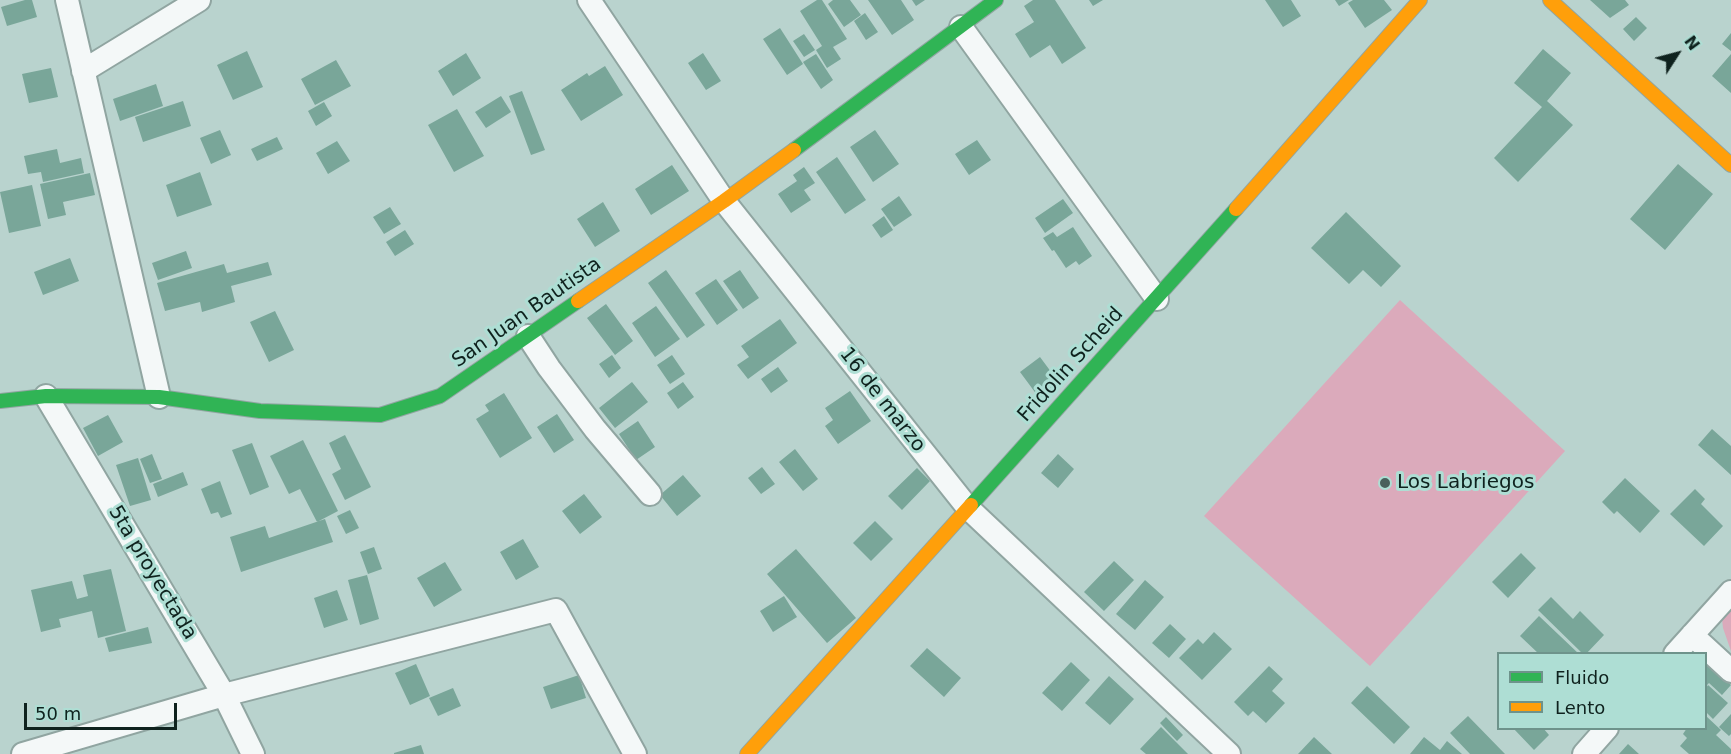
<!DOCTYPE html>
<html>
<head>
<meta charset="utf-8">
<style>
  body { margin:0 }
  #map { position:relative; width:1731px; height:754px; overflow:hidden; background:#b9d3ce; font-family:"DejaVu Sans",sans-serif }
  canvas { display:block }
  .legend { position:absolute; left:1497px; top:652px; width:210px; height:78px; box-sizing:border-box; background:#aeded4; border:2px solid #6e938b; margin:0; padding:8px 10px; list-style:none; font-size:18px; color:#0f221e }
  .legend li { display:flex; align-items:center; gap:12px; height:30px }
  .legend b { width:30px; border:2px solid #6e938b }
  .north { position:absolute; left:1647px; top:24px; width:60px; height:60px; -webkit-text-stroke:4px #aeded4; paint-order:stroke; rotate:54deg; font-size:16px; font-weight:700; line-height:24px; text-align:center; color:#0f221e }
  .north::after { content:''; display:block; margin:auto; width:21px; height:27px; background:#0f221e; clip-path:polygon(50% 0,100% 100%,50% 72%,0 100%) }
  .scale { position:absolute; left:24px; top:703px; width:153px; height:27px; box-sizing:border-box; border:3px solid #0f221e; border-top:0; padding-left:8px; font-size:18px; line-height:21px; white-space:nowrap; color:#0f221e; -webkit-text-stroke:4px #aeded4; paint-order:stroke }
</style>
</head>
<body>
<div id="map">
<canvas width="1731" height="754"></canvas>
<ul class="legend">
<li><b style="height:8px;background:#30b455"></b>Fluido</li>
<li><b style="height:8px;background:#ff9f0a"></b>Lento</li>
</ul>
<div class="north">N</div>
<div class="scale">50 m</div>
</div>
<script>
const g = document.querySelector('canvas').getContext('2d');
g.lineJoin = 'round';
function fillPath(path, color) { g.fillStyle = color; g.fill(path, 'evenodd'); }
const shape = rows => new Path2D(rows.map(r => 'M' + r).join(''));
function trace(path, color, width, dash) { g.strokeStyle = color; g.lineWidth = width; g.lineCap = dash ? 'butt' : 'round'; g.setLineDash(dash || []); g.stroke(path); }
function drawText(font, color, halo, rows, align = 'center') {
  g.font = font + ' "DejaVu Sans",sans-serif'; g.lineWidth = 6; g.setLineDash([]); g.textBaseline = 'middle'; g.strokeStyle = halo; g.fillStyle = color; for (const [text, x, y, turn = 0] of rows) {
    g.save(); g.translate(x, y); g.rotate((+turn || 0) * Math.PI / 180); g.textAlign = isNaN(turn) ? turn : align; if (halo) g.strokeText(text, 0, 0); g.fillText(text, 0, 0); g.restore();
  }
}
fillPath(shape([
  [1400,300,1565,451,1370,666,1204,516],
  [1731,608,1731,651,1723,628,1722,619]
]), '#dbaabb');
fillPath(shape([
  [25,0,32,0,37,17,7,26,1,7],
  [817,0,822,0,847,39,833,47,841,59,827,68,816,50,822,46,800,11],
  [833,0,850,0,861,15,844,27,828,4],
  [868,0,901,0,914,20,892,35],
  [912,0,925,0,916,6],
  [1033,0,1055,0,1086,48,1062,64,1050,45,1030,58,1015,34,1034,22,1024,6],
  [1089,0,1103,0,1093,6],
  [1265,0,1291,0,1301,16,1283,27],
  [1335,0,1349,0,1339,6],
  [1353,0,1384,0,1392,10,1365,28,1348,3],
  [1590,0,1625,0,1629,5,1610,18],
  [865,13,878,32,866,40,854,21],
  [1636,17,1647,28,1634,41,1623,29],
  [780,28,803,64,787,75,763,39],
  [1731,33,1731,51,1722,44],
  [804,34,815,50,804,57,793,41],
  [1543,49,1571,73,1547,101,1573,125,1518,182,1494,158,1542,107,1514,83],
  [247,51,263,87,233,100,217,65],
  [466,53,481,78,453,96,438,71],
  [703,53,721,81,706,90,688,63],
  [816,54,833,80,821,89,803,62],
  [1731,54,1731,93,1712,76],
  [336,60,351,86,315,105,301,79],
  [605,66,623,95,581,121,561,90,587,73,589,76],
  [51,68,58,97,29,103,22,74],
  [156,84,163,106,120,121,113,99],
  [522,91,545,150,531,155,509,96],
  [501,96,511,112,486,128,475,112],
  [183,101,191,126,143,142,135,117],
  [324,102,332,116,316,126,308,111],
  [457,109,484,156,454,172,428,125],
  [220,130,231,155,211,164,200,138],
  [875,130,899,164,873,182,850,147],
  [277,137,283,149,257,161,251,149],
  [977,140,991,160,969,175,955,154],
  [337,141,350,161,328,174,316,153],
  [57,149,60,163,81,158,84,173,43,182,41,172,28,174,24,156],
  [837,157,866,200,845,214,816,172],
  [1678,164,1713,194,1665,250,1630,219],
  [672,165,689,191,651,215,635,189],
  [804,167,815,183,804,190,811,200,791,213,778,194,797,181,793,175],
  [200,172,212,205,177,217,166,185],
  [90,173,95,195,63,202,66,215,48,219,40,184],
  [32,185,41,226,9,233,0,192],
  [899,196,912,215,894,227,881,209],
  [1063,199,1073,213,1045,233,1035,218],
  [603,202,620,231,595,247,577,219],
  [390,207,401,224,384,234,373,217],
  [1346,212,1401,266,1381,287,1363,270,1349,284,1311,248],
  [884,216,893,230,881,238,872,225],
  [1073,227,1092,256,1079,265,1076,261,1066,268,1054,250,1052,251,1043,238,1053,232,1057,237],
  [405,230,414,244,395,256,386,242],
  [186,251,192,268,158,280,152,263],
  [70,258,79,281,43,295,34,272],
  [268,262,272,275,231,286,235,302,202,312,200,302,165,311,157,283,224,264,227,273],
  [666,270,705,325,687,338,648,283],
  [740,270,759,298,743,309,723,281],
  [716,279,738,310,717,325,695,293],
  [606,304,633,341,615,355,587,318],
  [656,306,680,339,655,357,632,323],
  [275,311,294,350,269,362,250,322],
  [780,319,797,343,748,379,737,365,749,357,741,346],
  [612,355,621,368,609,378,599,364],
  [672,355,685,374,670,384,657,365],
  [1040,357,1060,384,1040,399,1020,372],
  [778,367,788,381,771,393,761,379],
  [632,382,648,402,615,428,599,408],
  [683,382,694,397,678,409,667,393],
  [850,391,871,421,838,444,825,426,833,420,825,408],
  [504,393,532,438,500,458,476,419,489,411,485,405],
  [557,414,574,440,554,453,537,427],
  [108,415,123,442,98,456,83,428],
  [638,421,655,447,636,460,619,434],
  [1712,429,1731,446,1731,475,1698,445],
  [345,435,371,487,345,500,332,474,341,469,329,443],
  [303,440,338,511,317,522,300,489,289,494,270,456],
  [252,443,269,487,250,495,232,450],
  [795,449,818,479,803,491,779,462],
  [152,454,162,479,150,483,140,459],
  [1058,454,1074,469,1058,488,1041,473],
  [138,458,151,500,130,506,116,465],
  [762,467,775,484,761,494,748,478],
  [917,468,930,481,902,510,888,496],
  [183,472,188,485,158,497,153,484],
  [683,475,701,496,677,516,660,495],
  [1625,478,1660,511,1640,533,1617,511,1614,514,1602,502],
  [220,481,232,514,221,518,218,512,211,514,201,489],
  [1695,489,1705,499,1701,504,1723,526,1704,546,1670,514],
  [584,494,602,517,580,534,562,511],
  [350,510,359,528,346,534,337,516],
  [325,519,333,542,241,572,230,537,265,526,269,538],
  [875,521,893,539,871,561,853,543],
  [523,539,539,567,516,580,500,552],
  [374,547,382,569,368,574,360,552],
  [796,549,856,618,827,643,767,574],
  [1521,553,1536,568,1508,598,1492,582],
  [1114,561,1134,580,1104,611,1084,592],
  [445,562,462,590,434,607,417,578],
  [111,569,126,631,98,638,92,611,59,619,61,627,41,632,31,590,72,581,77,599,88,596,83,575],
  [367,575,379,619,360,625,348,580],
  [1145,580,1164,597,1135,630,1116,614],
  [337,590,348,620,324,628,314,598],
  [784,596,797,617,773,632,760,611],
  [1551,597,1573,619,1580,611,1604,635,1586,654,1583,654,1538,610],
  [1539,616,1579,654,1539,654,1520,636],
  [1170,624,1186,639,1169,658,1152,643],
  [148,627,152,643,109,652,105,638],
  [1214,632,1232,649,1202,680,1179,658,1198,639,1203,644],
  [927,648,961,678,944,697,910,666],
  [1071,662,1090,680,1062,711,1042,693],
  [1706,662,1731,685,1722,695,1709,683,1706,686],
  [416,664,430,696,410,705,395,673],
  [1269,666,1283,679,1272,691,1285,703,1266,723,1253,711,1248,716,1234,702],
  [579,675,586,698,551,709,543,687],
  [1109,676,1134,699,1110,725,1085,703],
  [1708,685,1728,703,1713,719,1706,712,1706,688],
  [1367,686,1410,727,1394,744,1351,703],
  [453,688,461,706,438,716,429,698],
  [1731,714,1731,734,1729,736,1719,727],
  [1468,716,1505,754,1470,754,1450,733],
  [1706,716,1721,730,1716,735,1731,749,1731,754,1689,754,1680,746,1687,738,1683,734,1687,728,1706,728],
  [1166,717,1183,735,1177,741,1160,723],
  [1161,727,1188,754,1146,754,1140,749],
  [1513,728,1543,728,1549,735,1534,750],
  [1314,737,1332,754,1298,754],
  [1424,737,1440,750,1447,741,1462,754,1410,754],
  [1628,744,1639,754,1619,754],
  [421,745,424,754,394,754,394,753]
]), '#79a699');
const street = shape([
  [67,0,159,397],
  [589,0,724,201,968,508,1229,754],
  [961,27,1157,299],
  [83,71,199,0],
  [528,336,549,368,595,429,650,494],
  [46,396,224,695,253,754],
  [1692,635,1731,671],
  [1675,654,1731,592],
  [23,754,224,695,556,610,635,754],
  [1584,754,1607,728]
]);
const fast = shape([
  [794,150,996,0],
  [0,401,46,396,159,397,260,411,380,415,440,396,578,301],
  [971,505,1236,209]
]);
const slow = shape([
  [1550,0,1731,165],
  [1236,209,1420,0],
  [578,301,724,201,794,150],
  [747,754,971,505]
]);
trace(street, '#90a5a1', 26);
trace(fast, '#90a5a1', 16);
trace(slow, '#90a5a1', 16);
trace(street, '#f4f8f8', 22);
trace(fast, '#30b455', 14);
trace(slow, '#ff9f0a', 14);
for (const [x, y, r, color] of [
  [1385,483,6,"#4a605c"]
]) { const dot = new Path2D(); dot.arc(x, y, r, 0, 2 * Math.PI); g.fillStyle = color; g.fill(dot); trace(dot, '#aeded4', 2); }
drawText('20px', '#0f221e', '#aeded4', [
  ["San Juan Bautista",527,313,-35],
  ["Fridolin Scheid",1071,365,-48],
  ["16 de marzo",882,400,52],
  ["5ta proyectada",152,573,59]
]);
drawText('20px', '#0f221e', '#aeded4', [
  ["Los Labriegos",1397,483]
], 'left');
</script>
</body>
</html>
